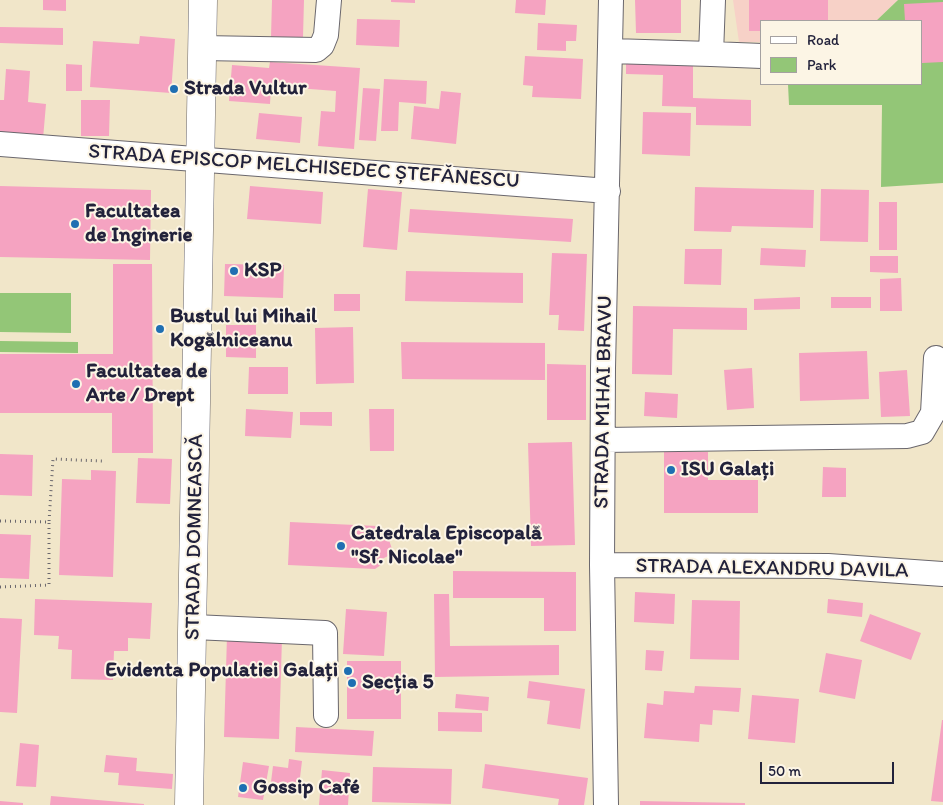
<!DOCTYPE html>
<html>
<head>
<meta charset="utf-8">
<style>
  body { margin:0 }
  #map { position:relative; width:943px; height:805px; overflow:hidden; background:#f1e6c9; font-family:Itim,sans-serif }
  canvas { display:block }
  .legend { position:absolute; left:760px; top:20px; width:162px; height:65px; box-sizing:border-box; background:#fcf5e5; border:1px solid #a5a1a1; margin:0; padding:6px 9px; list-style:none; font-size:15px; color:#22223b }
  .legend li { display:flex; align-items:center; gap:10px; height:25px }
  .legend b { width:25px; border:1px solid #a5a1a1 }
  .scale { position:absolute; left:760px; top:762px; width:134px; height:22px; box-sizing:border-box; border:2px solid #22223b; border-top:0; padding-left:6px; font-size:15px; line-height:18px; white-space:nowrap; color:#22223b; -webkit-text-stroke:4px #fcf5e5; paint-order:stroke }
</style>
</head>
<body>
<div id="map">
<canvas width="943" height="805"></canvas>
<ul class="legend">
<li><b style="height:6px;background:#fff"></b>Road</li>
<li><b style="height:14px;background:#93c677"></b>Park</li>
</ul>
<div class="scale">50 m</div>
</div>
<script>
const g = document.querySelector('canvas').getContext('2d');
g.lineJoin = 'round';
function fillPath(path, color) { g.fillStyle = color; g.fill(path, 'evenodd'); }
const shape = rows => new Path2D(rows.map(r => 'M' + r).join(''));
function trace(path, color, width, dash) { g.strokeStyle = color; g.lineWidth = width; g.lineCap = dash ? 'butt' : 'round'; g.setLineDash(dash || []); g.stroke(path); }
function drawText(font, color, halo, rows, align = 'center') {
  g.font = font + ' Itim,sans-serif'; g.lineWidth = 4; g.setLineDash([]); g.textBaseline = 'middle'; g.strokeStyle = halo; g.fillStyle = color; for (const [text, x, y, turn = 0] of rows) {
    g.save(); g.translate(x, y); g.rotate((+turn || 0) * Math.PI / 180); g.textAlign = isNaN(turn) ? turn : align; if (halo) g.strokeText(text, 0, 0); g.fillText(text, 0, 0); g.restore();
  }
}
fillPath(shape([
  [733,0,898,0,876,21,762,21,762,42,739,42]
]), '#f7d1c7');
fillPath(shape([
  [898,0,943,0,943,183,881,187,882,105,789,105,788,84,922,84,922,21,876,21],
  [0,293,71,293,71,333,0,332],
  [0,341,78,342,78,353,0,352]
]), '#93c677');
fillPath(shape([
  [43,0,66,0,66,11,43,10],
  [272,0,304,0,303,37,271,37],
  [391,0,415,0,415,3,391,2],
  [516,0,546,0,545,15,515,13],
  [635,0,681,0,681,33,636,33],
  [749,0,828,0,828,21,762,21,762,31,749,31],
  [943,2,943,62,922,63,922,21,905,21,904,4],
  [357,19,400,20,399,47,356,45],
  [538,23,577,25,576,41,566,41,566,51,537,50],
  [0,27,63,28,63,45,0,43],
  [140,36,175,39,171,93,90,87,93,41,139,44],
  [525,56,583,59,581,99,532,97,533,86,523,85],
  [626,60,693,62,693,98,751,100,751,126,696,125,696,107,662,106,663,75,626,74],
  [270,62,360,68,354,149,318,146,321,111,335,112,336,91,271,86,270,104,229,101,232,65,269,68],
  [66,64,82,65,82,91,66,91],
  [6,69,30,71,28,102,46,104,43,139,0,136,0,100,4,100],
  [384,79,427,81,426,104,399,102,398,131,381,131],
  [363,88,380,89,376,141,359,140],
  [441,91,461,93,456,144,411,139,414,106,439,109],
  [81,100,110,100,109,136,81,136],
  [643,112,691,113,690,156,642,154],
  [259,113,302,117,300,143,256,139],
  [0,186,151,190,150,260,0,257],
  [250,186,323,192,321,224,247,219],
  [695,187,814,190,813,228,732,226,731,232,694,231],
  [368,189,402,192,397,250,363,247],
  [821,189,869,190,868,242,820,241],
  [879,202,897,202,897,250,879,250],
  [410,209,573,219,571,242,408,232],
  [761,248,806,250,805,267,760,265],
  [685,249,722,249,721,285,684,284],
  [552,253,587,254,584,331,558,330,559,315,549,315],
  [870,256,898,256,898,273,870,272],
  [113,264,152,264,153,453,112,453,112,413,0,413,0,354,113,354],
  [225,264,284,265,283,298,224,296],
  [406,271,523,273,523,303,405,301],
  [901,278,902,311,880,311,880,279],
  [334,294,360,294,360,311,334,311],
  [800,297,800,309,754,310,754,299],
  [831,297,871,297,871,308,831,308],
  [633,306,747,308,747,330,673,329,672,375,632,374],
  [226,325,256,325,256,358,226,357],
  [353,327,354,383,316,384,315,328],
  [401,342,545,343,545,380,402,379],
  [867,351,869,399,800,401,799,353],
  [547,364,586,365,586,420,547,420],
  [249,367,288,367,288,394,248,394],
  [752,368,754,408,727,410,724,370],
  [907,370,910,416,881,417,879,372],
  [645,392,678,394,677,418,644,416],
  [246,409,293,412,291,438,245,436],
  [369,409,394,409,394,451,370,451],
  [300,412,332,412,332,426,300,425],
  [572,442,575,545,531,546,528,443],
  [664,452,708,452,708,480,758,480,758,513,664,513],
  [0,454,33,455,32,496,0,495],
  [138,458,172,459,170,504,136,503],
  [823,467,846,468,846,497,822,497],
  [91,470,116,471,113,577,59,575,62,479,91,480],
  [290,522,377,526,388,537,392,549,388,556,382,559,381,565,375,569,288,565],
  [0,534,31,535,29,579,0,578],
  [453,571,576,572,576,631,544,631,544,598,453,598],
  [635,592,675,594,674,624,634,622],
  [434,594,449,594,450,646,559,645,559,675,435,677],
  [35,599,152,603,150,639,128,638,128,651,114,651,113,680,71,679,72,650,58,649,59,636,34,635],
  [828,599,863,603,862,617,827,613],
  [692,600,740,601,739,660,690,659],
  [346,609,387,612,384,656,343,654],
  [870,614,921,633,911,660,860,641],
  [0,618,22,619,17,713,0,712],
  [227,636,282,638,279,739,224,737],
  [646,650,664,651,662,671,645,670],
  [826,653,862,660,855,699,819,692],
  [347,661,401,661,401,719,347,719],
  [529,681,585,689,580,729,547,724,550,701,527,698],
  [695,686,741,688,739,712,713,710,712,725,700,724,699,742,644,738,647,703,663,705,664,691,694,693],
  [456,694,489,697,488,711,455,708],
  [752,695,799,699,795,743,748,739],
  [438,712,482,713,482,732,438,731],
  [942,720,943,720,943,802,931,801],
  [296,727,374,731,372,756,295,752],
  [20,743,39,745,36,787,16,786],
  [106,755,137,758,136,771,173,774,172,789,118,785,119,773,104,772],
  [289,759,302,761,299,786,271,782,273,766,288,768],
  [243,762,269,766,263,800,238,797],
  [485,764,588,778,584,805,558,805,559,799,482,788],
  [373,767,452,769,451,804,372,802],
  [322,770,350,773,348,805,319,805],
  [51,796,144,804,144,805,50,805],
  [0,801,23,803,23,805,0,805],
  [640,801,689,802,745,803,745,805,640,805]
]), '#f5a3c1');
const minor = shape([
  [202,48,316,50,322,45,326,35,329,0],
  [611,51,711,54,713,0],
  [711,54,762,56],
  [0,144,608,191],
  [603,440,907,436,922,432,933,413,936,358],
  [602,565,828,566,943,574],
  [194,627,325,633,326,715],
  [606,805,602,565,603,368,611,0]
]);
const major = shape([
  [189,805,203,0]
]);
trace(minor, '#6a676d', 26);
trace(major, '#6a676d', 29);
trace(shape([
  [0,521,49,522,53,459,102,461],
  [0,587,49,585,49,522]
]), '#6a676d', 3, [1, 4]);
trace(minor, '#fff', 24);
trace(major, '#fff', 28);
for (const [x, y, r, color] of [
  [174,89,5,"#1f6fb2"],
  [75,224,5,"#1f6fb2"],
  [234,271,5,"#1f6fb2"],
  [160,329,5,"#1f6fb2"],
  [76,384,5,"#1f6fb2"],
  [671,470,5,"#1f6fb2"],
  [341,546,5,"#1f6fb2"],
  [348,671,5,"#1f6fb2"],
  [352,683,5,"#1f6fb2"],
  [243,788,5,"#1f6fb2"]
]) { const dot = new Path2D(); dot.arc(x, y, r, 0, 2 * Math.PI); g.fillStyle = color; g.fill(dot); trace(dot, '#fcf5e5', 2); }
drawText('bold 21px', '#22223b', '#fcf5e5', [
  ["Strada Vultur",184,89],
  ["Facultatea",85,212],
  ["de Inginerie",85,236],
  ["KSP",244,271],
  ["Bustul lui Mihail",170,317],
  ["Kogălniceanu",170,341],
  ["Facultatea de",86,372],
  ["Arte / Drept",86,396],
  ["ISU Galați",681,470],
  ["Catedrala Episcopală",351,534],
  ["\"Sf. Nicolae\"",351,558],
  ["Evidenta Populatiei Galați",338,671,"right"],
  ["Secția 5",362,683],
  ["Gossip Café",253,788]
], 'left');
drawText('21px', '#22223b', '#fcf5e5', [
  ["STRADA EPISCOP MELCHISEDEC ȘTEFĂNESCU",304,167,4],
  ["STRADA MIHAI BRAVU",604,402,-89],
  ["STRADA DOMNEASCĂ",195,537,-89],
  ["STRADA ALEXANDRU DAVILA",772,569,1]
]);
</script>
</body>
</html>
